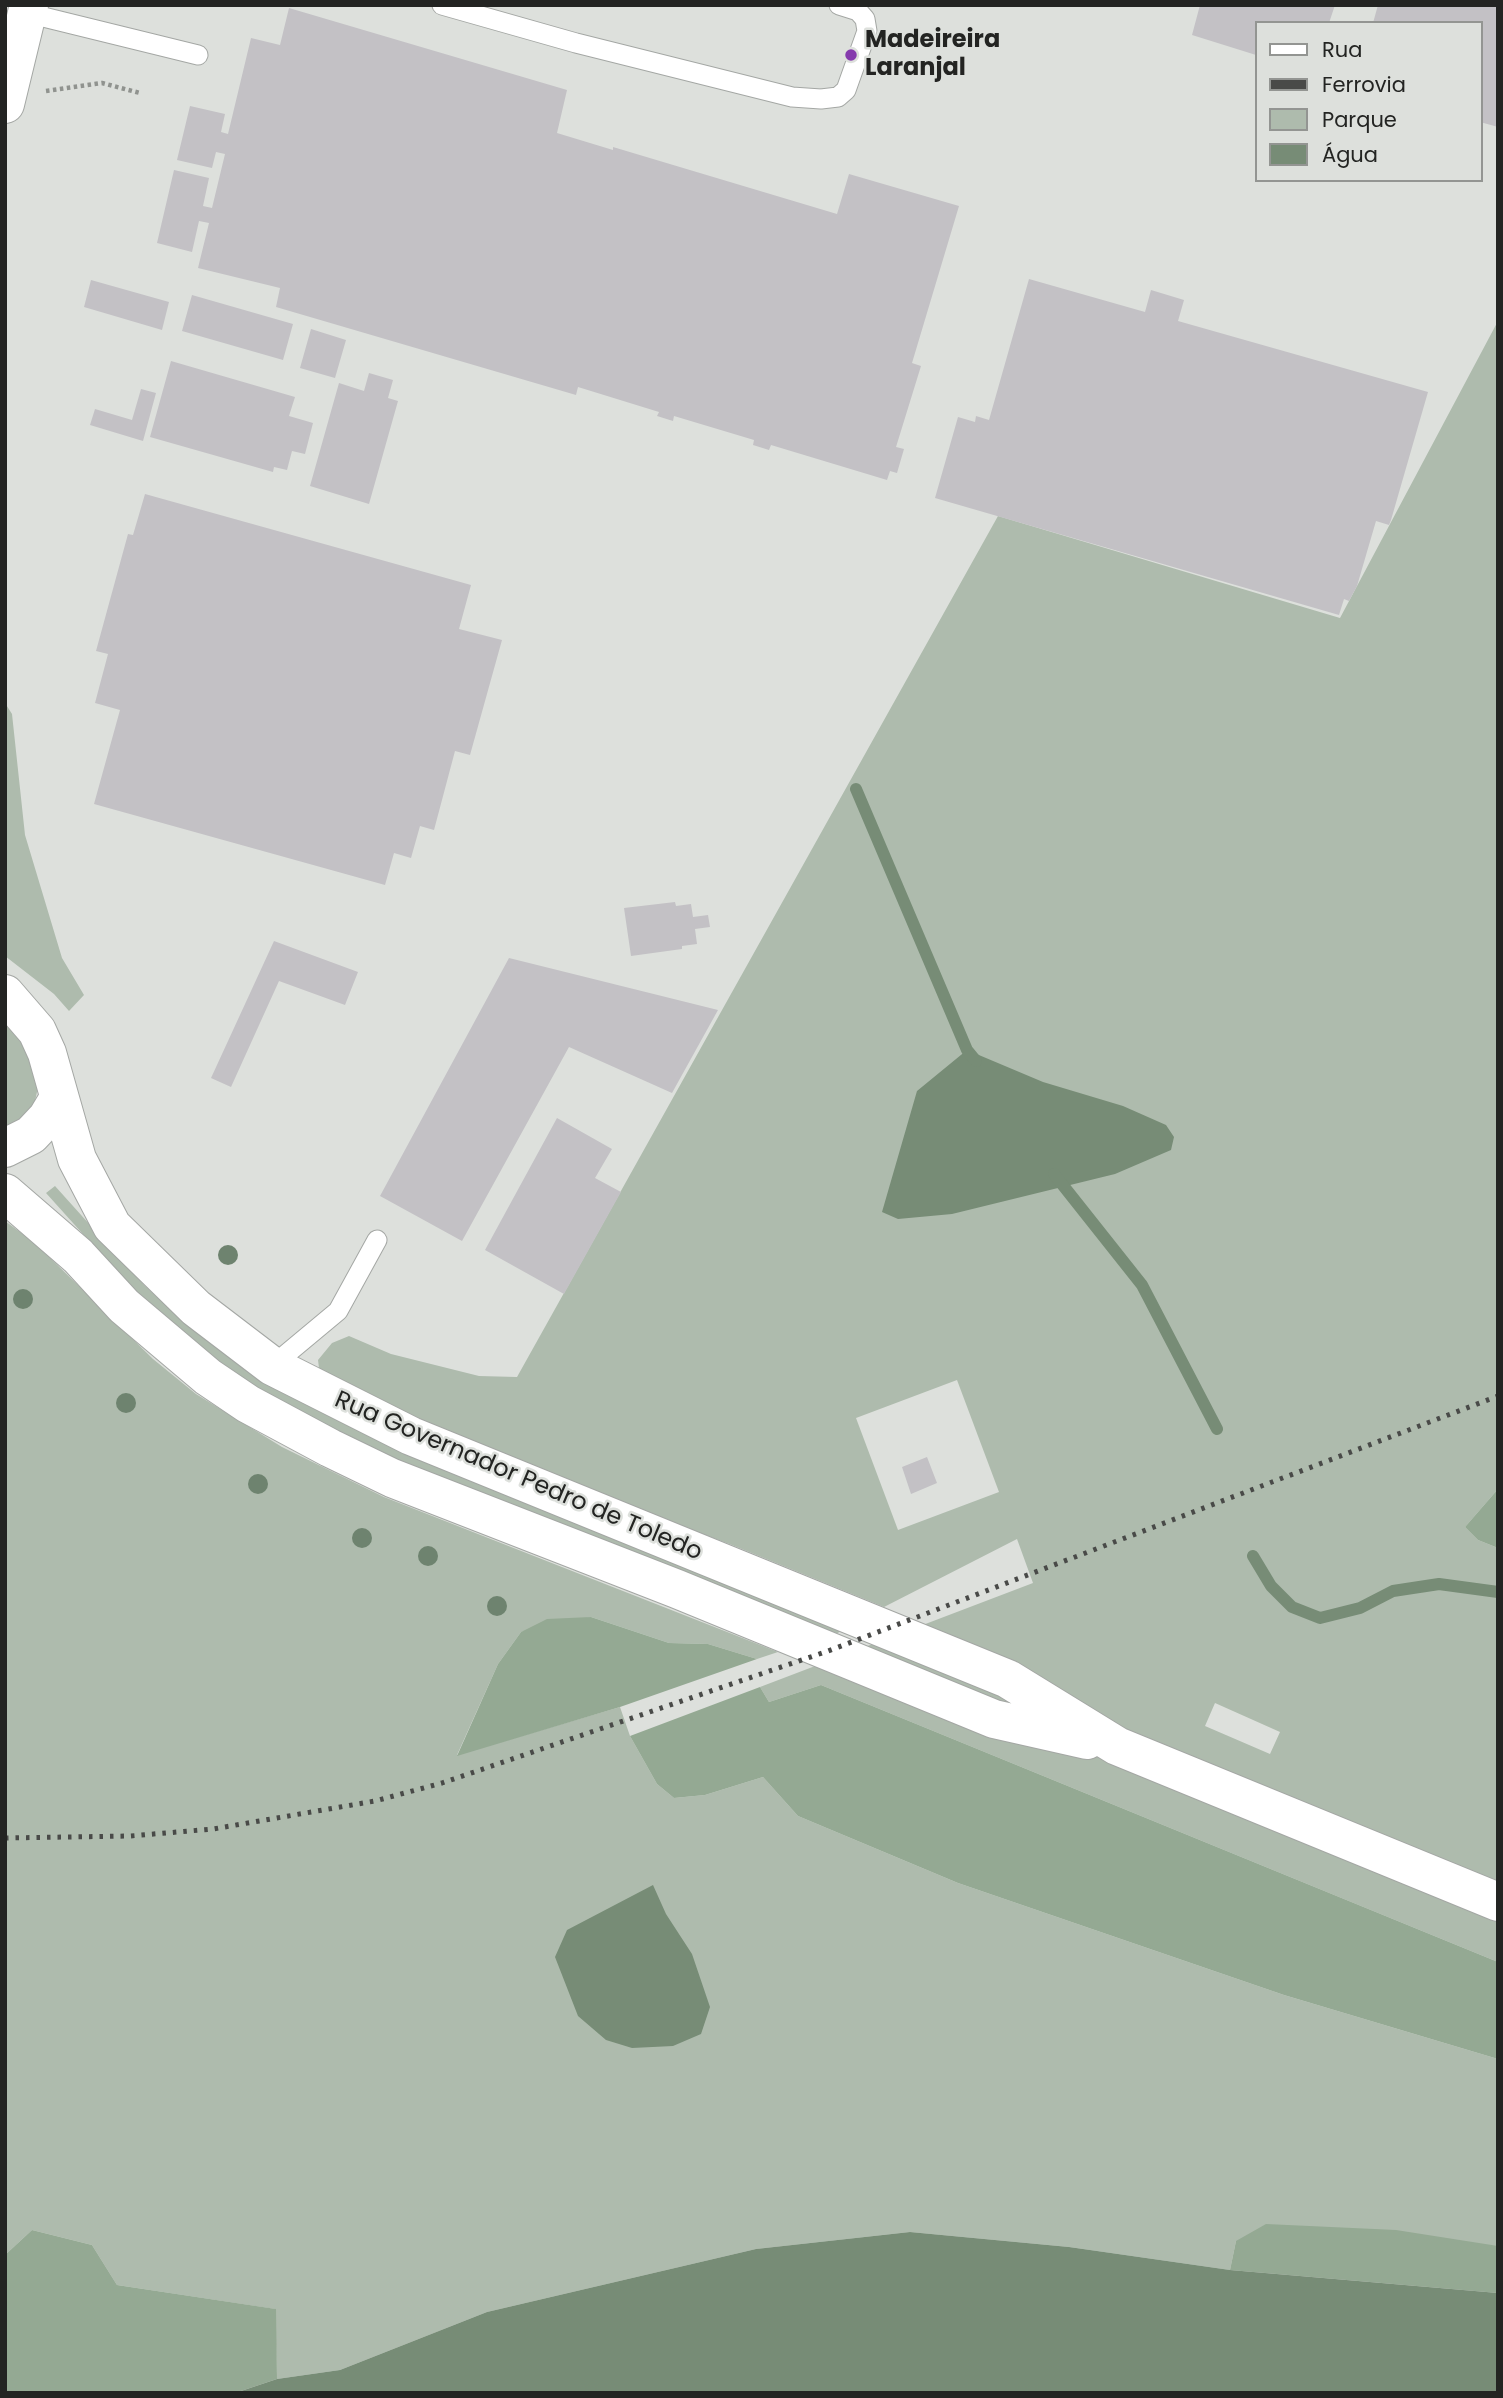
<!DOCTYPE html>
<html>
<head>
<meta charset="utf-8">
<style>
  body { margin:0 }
  #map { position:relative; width:1503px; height:2398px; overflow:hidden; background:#dde0dc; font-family:Poppins,sans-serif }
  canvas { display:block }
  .frame { position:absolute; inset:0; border:7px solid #232422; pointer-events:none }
  .legend { position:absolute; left:1255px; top:21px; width:228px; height:161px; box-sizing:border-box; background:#dde0dc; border:2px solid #939592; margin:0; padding:9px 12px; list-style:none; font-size:21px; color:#232422 }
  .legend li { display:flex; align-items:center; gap:14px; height:35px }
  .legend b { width:35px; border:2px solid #939592 }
</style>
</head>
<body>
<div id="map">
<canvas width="1503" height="2398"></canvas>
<div class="frame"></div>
<ul class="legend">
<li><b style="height:9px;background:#fff"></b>Rua</li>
<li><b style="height:9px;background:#494a48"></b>Ferrovia</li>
<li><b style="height:19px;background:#aebbad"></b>Parque</li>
<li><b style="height:19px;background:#778c76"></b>Água</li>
</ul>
</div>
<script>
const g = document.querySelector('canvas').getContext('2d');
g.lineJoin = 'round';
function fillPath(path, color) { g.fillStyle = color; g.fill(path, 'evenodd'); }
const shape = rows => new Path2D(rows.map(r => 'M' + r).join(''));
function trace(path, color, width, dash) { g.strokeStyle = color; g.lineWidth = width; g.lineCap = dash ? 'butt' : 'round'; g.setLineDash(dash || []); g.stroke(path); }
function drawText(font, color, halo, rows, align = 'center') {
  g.font = font + ' Poppins,sans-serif'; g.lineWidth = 5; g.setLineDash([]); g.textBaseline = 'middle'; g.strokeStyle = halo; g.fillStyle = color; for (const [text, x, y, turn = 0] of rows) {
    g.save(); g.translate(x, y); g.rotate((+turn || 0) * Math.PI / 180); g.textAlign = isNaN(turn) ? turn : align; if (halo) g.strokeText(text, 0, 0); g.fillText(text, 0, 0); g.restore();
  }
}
fillPath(shape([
  [1498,321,1498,1489,1465,1527,1478,1540,1498,1548,1498,1962,821,1685,769,1702,760,1687,1033,1583,1017,1539,884,1607,732,1545,492,1455,320,1376,318,1360,332,1343,349,1336,391,1354,479,1376,517,1377,998,516,1340,618],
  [957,1380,999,1492,898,1530,856,1418],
  [1215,1703,1280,1732,1270,1754,1205,1726],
  [5,703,12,714,25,835,62,958,84,995,69,1011,54,994,5,956],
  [5,1022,20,1031,39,1083,35,1101,23,1120,5,1134],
  [55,1186,144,1285,184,1322,225,1354,305,1404,404,1452,847,1628,834,1635,399,1463,300,1414,219,1364,136,1293,46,1193],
  [5,1221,35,1243,153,1359,196,1394,282,1447,384,1497,778,1652,757,1659,708,1644,669,1643,591,1617,521,1632,498,1664,457,1755,620,1707,630,1736,657,1784,674,1798,705,1795,763,1777,798,1816,958,1883,1284,1995,1498,2059,1498,2246,1236,2241,1230,2270,1069,2247,910,2232,756,2249,487,2312,340,2370,277,2379,275,2309,117,2285,92,2245,32,2230,5,2255]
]), '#aebbad');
fillPath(shape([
  [1498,1489,1498,1548,1478,1540,1465,1527],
  [591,1617,669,1643,708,1644,757,1659,620,1707,457,1756,498,1664,521,1632,547,1619],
  [821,1685,1498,1962,1498,2059,1284,1995,958,1883,798,1816,763,1777,705,1795,674,1798,657,1784,630,1736,760,1687,769,1702],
  [1266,2224,1396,2230,1498,2246,1498,2293,1230,2270,1236,2241],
  [32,2230,92,2245,117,2285,276,2309,277,2379,235,2393,5,2393,5,2255]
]), '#94a993');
fillPath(shape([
  [967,1050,1043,1082,1123,1106,1166,1125,1174,1137,1171,1150,1115,1174,952,1214,898,1219,882,1212,917,1091],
  [653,1885,666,1914,692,1954,710,2007,701,2034,673,2046,632,2048,606,2040,578,2016,555,1957,567,1930],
  [910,2232,1069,2247,1230,2270,1498,2293,1498,2393,235,2393,277,2379,340,2370,487,2312,756,2249]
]), '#778c76');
trace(shape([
  [856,789,967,1050,976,1061],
  [1054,1174,1142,1285,1217,1429],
  [1253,1556,1271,1586,1292,1607,1320,1618,1360,1608,1393,1591,1439,1584,1498,1592]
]), '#778c76', 12);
fillPath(shape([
  [1200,5,1335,5,1329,23,1256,23,1256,55,1192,35],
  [1378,5,1498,5,1498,127,1480,122,1480,23,1373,23],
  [289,8,567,90,557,133,613,150,613,147,837,214,849,174,959,206,912,363,921,366,896,447,904,449,897,473,890,471,887,480,771,445,769,450,753,445,754,440,674,416,673,421,657,416,659,412,578,387,576,395,276,307,280,288,198,268,209,223,199,221,192,252,157,243,174,170,209,178,203,206,212,208,225,154,216,152,212,168,177,160,190,106,225,114,221,132,228,134,251,38,280,45],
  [1029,279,1145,312,1151,290,1184,300,1178,321,1428,392,1391,520,1389,525,1376,521,1357,586,1349,601,1344,599,1339,615,935,498,958,417,975,422,976,416,989,420],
  [91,280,169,302,162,330,84,307],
  [192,295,293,324,283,360,182,331],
  [311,329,346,340,335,378,300,368],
  [171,361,295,397,289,416,313,423,305,454,292,451,287,470,274,467,273,472,150,437],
  [369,373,393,380,388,398,398,401,369,504,310,486,339,383,364,391],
  [141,389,156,393,143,441,90,425,95,409,132,420],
  [145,494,471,585,459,629,502,640,470,755,455,751,434,830,420,826,411,858,394,853,385,885,94,804,120,710,95,703,108,654,96,651,128,534,133,535],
  [675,902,676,906,691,904,693,917,708,915,710,927,695,929,697,944,682,946,682,949,631,956,624,908],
  [274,941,358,972,345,1005,279,981,231,1087,211,1078],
  [509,958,718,1010,672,1093,569,1047,462,1241,380,1196],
  [557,1118,612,1149,595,1178,621,1192,564,1294,485,1250],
  [927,1457,937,1483,911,1494,902,1467]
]), '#c3c1c5');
const service = shape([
  [442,5,576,43,792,97,821,99,838,97,846,90,867,31,865,19,858,11,839,5],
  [27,13,198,55],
  [272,1366,338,1311,377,1240]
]);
const secondary = shape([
  [5,104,29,5],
  [5,994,37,1031,47,1053,77,1159,112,1226,196,1308,272,1366,411,1436,1008,1679,1117,1746,1498,1902],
  [5,1148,31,1135,47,1118,59,1098],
  [5,1193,78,1256,124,1306,208,1377,248,1404,330,1448,392,1478,677,1589,994,1719,1087,1740]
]);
trace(service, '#a4a7a4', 21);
trace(secondary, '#a4a7a4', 40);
trace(shape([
  [46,91,102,83,140,93]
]), '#90938f', 4.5, [3.5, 3.5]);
trace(service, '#fff', 19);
trace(secondary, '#fff', 38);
trace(shape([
  [5,1838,130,1836,213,1829,375,1801,442,1783,828,1651,1498,1396]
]), '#494a48', 5, [3.5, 7]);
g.fillStyle = '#6e836f';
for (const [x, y] of [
  [228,1255],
  [23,1299],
  [126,1403],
  [258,1484],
  [362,1538],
  [428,1556],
  [497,1606]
]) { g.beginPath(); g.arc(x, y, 10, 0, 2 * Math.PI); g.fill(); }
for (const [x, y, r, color] of [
  [851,55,7,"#853bad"]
]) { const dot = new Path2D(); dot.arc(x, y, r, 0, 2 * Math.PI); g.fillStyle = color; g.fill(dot); trace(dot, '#dde0dc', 2.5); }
drawText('bold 24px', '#232422', '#dde0dc', [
  ["Madeireira",865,41],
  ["Laranjal",865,69]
], 'left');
drawText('24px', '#232422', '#dde0dc', [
  ["Rua Governador Pedro de Toledo",518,1477,23]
]);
</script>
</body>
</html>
